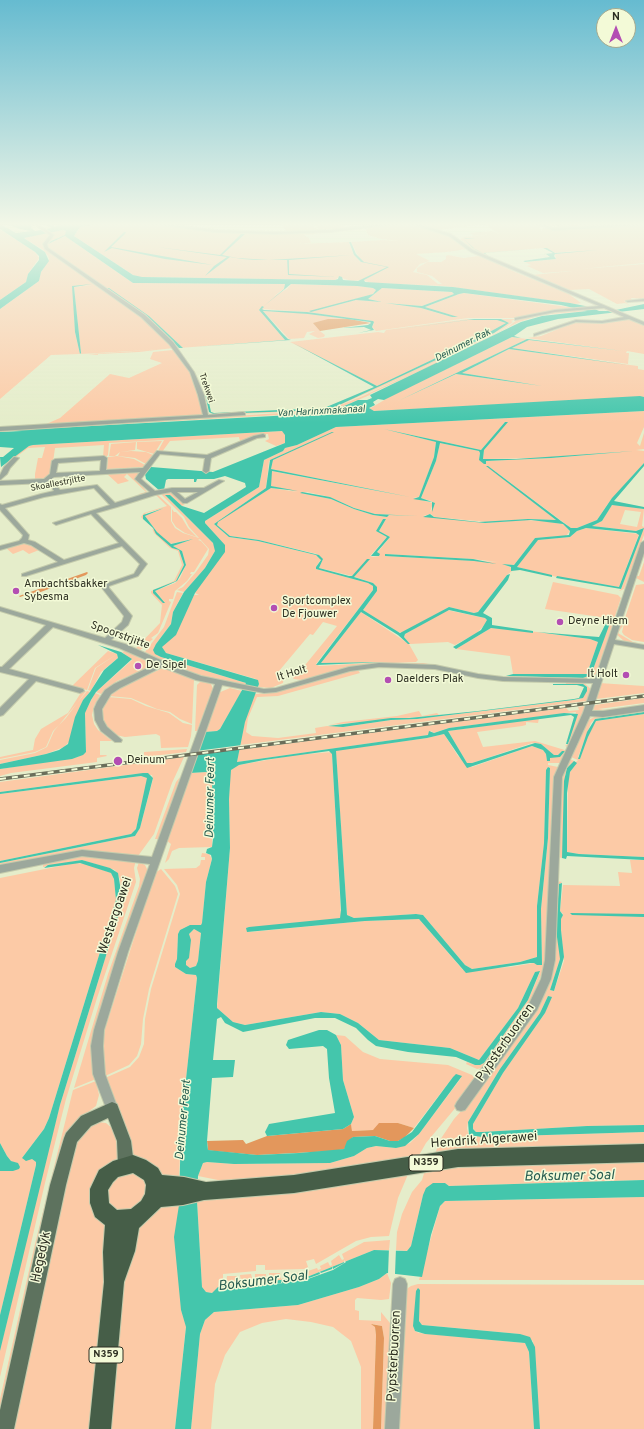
<!DOCTYPE html>
<html>
<head>
<meta charset="utf-8">
<style>
  body { margin:0 }
  #map { position:relative; width:644px; height:1429px; overflow:hidden; background:#e5edca; font-family:Overpass,sans-serif }
  canvas { display:block }
  .north { position:absolute; left:596px; top:8px; width:40px; height:40px; box-sizing:border-box; background:#f3fad7; border:1px solid #a4a98f; border-radius:50%; rotate:0deg; font-size:11px; font-weight:700; line-height:16px; text-align:center; color:#2d2f22 }
  .north::after { content:''; display:block; margin:auto; width:14px; height:18px; background:#b34eb3; clip-path:polygon(50% 0,100% 100%,50% 72%,0 100%) }
</style>
</head>
<body>
<div id="map">
<canvas width="644" height="1429"></canvas>
<div class="north">N</div>
</div>
<script>
const g = document.querySelector('canvas').getContext('2d');
g.lineJoin = 'round';
function fillPath(path, color) { g.fillStyle = color; g.fill(path, 'evenodd'); }
const shape = rows => new Path2D(rows.map(r => 'M' + r).join(''));
function trace(path, color, width, dash) { g.strokeStyle = color; g.lineWidth = width; g.lineCap = dash ? 'butt' : 'round'; g.setLineDash(dash || []); g.stroke(path); }
function drawText(font, color, halo, rows, align = 'center') {
  g.font = font + ' Overpass,sans-serif'; g.lineWidth = 3; g.setLineDash([]); g.textBaseline = 'middle'; g.strokeStyle = halo; g.fillStyle = color; for (const [text, x, y, turn = 0] of rows) {
    g.save(); g.translate(x, y); g.rotate((+turn || 0) * Math.PI / 180); g.textAlign = isNaN(turn) ? turn : align; if (halo) g.strokeText(text, 0, 0); g.fillText(text, 0, 0); g.restore();
  }
}
fillPath(shape([
  [102,223,147,223,225,232,314,233,316,234,304,235,309,238,311,243,297,244,349,242,354,255,361,262,351,242,383,240,399,241,381,239,368,235,366,230,368,228,362,228,410,223,449,235,467,249,447,252,416,254,430,261,420,264,413,272,427,275,438,284,442,284,432,276,417,272,417,268,427,262,441,262,446,259,446,256,448,255,464,258,478,256,484,258,467,250,469,250,573,295,526,275,503,267,569,294,581,303,575,304,444,286,371,283,363,280,351,281,339,277,335,280,138,277,133,275,74,236,80,227],
  [153,223,219,230,257,232,286,231,281,223,309,223,317,229,319,229,312,223,335,223,348,228,283,233,209,230],
  [413,223,482,223,484,224,438,230],
  [483,223,534,223,541,226,536,223,538,223,544,227,540,228,541,231,543,228,554,229,644,224,644,263,581,269,644,264,644,299,631,298,632,300,624,301,629,305,625,303,617,304,589,289,569,290,534,275,576,294,498,261,532,275,572,271,543,273,527,266,531,265,525,262,556,259,555,254,577,251,555,253,543,248,483,253,489,256,485,256,472,250,460,239,465,237,495,234,474,236,470,233,492,231,499,234],
  [541,223,548,224,547,223,558,224,594,223,567,226,602,223,644,223,553,229,550,228,558,226,547,226],
  [0,229,35,252,39,258,28,274,26,282,0,300],
  [63,230,66,231,65,235,51,241,48,244,65,236,133,283,285,284,284,289,274,296,287,289,291,284,357,286,373,288,376,290,373,294,311,312,356,300,382,302,368,299,382,288,452,292,454,294,422,306,386,303,421,308,448,316,457,317,425,307,459,294,464,293,583,309,554,311,515,318,468,318,376,331,372,327,374,323,373,321,307,312,262,309,259,310,285,340,179,348,106,288,107,287,102,287,49,250,46,244,54,236,49,231],
  [107,288,149,316,183,348,179,348,153,322],
  [47,232,51,236,44,244,45,249,136,312,174,348,139,352,98,354,98,355,88,354,167,349,81,354,74,287,91,285,73,286,75,332,80,354,51,355,0,399,0,309,39,281,40,274,49,259,48,256,43,250,24,238],
  [571,310,587,311,541,315,519,322,446,359,370,394,370,395,329,412,0,431,328,410,363,396,464,349,508,327,518,319,548,313],
  [263,311,301,313,349,319,328,319,320,331,325,335,324,337,318,338,309,334,315,331,307,332,304,338,289,339],
  [468,319,516,319,511,321,513,322,506,327,489,336,410,374,333,408,310,411,212,415,209,414,297,411,334,407,494,333,509,323,501,319,474,319,386,331,468,320,497,320,506,323,484,335,377,386,290,342,378,332,384,333,386,330],
  [629,319,644,325,644,328,612,323,644,328,644,354,627,351,626,353,629,353,628,364,512,348,529,340,622,351,527,338,541,336,578,321,596,322],
  [512,337,527,339,398,401,456,374,542,386,462,373,509,349,638,366,638,369,644,370,644,397,374,411,369,409,391,396],
  [173,350,175,350,189,370,197,387,204,413,203,415,44,425,60,418,110,374,129,378,162,363,150,359,153,352],
  [644,411,644,427,637,443,640,446,644,433,644,449,636,450,644,451,644,463,607,505,597,520,577,528,571,528,488,466,556,520,528,519,487,522,434,517,431,514,423,516,485,523,524,520,543,521,563,524,570,531,566,536,535,538,514,565,504,564,512,568,512,571,507,575,478,612,474,613,449,607,403,633,395,631,363,610,377,591,376,586,373,583,352,576,319,568,323,559,317,554,259,540,230,536,217,525,217,522,271,488,298,492,271,486,271,471,410,497,271,469,273,460,333,432,269,461,266,488,214,524,229,537,258,541,316,555,321,559,316,567,316,569,368,583,373,586,373,590,316,664,319,666,385,662,321,663,361,612,409,644,418,660,416,662,392,663,423,663,441,666,405,664,362,665,302,680,294,679,292,677,293,674,297,675,337,626,323,622,313,635,310,634,279,671,284,673,283,683,271,688,258,687,259,684,256,679,166,653,163,650,162,647,187,610,194,595,199,595,195,593,222,542,205,523,205,521,259,487,264,460,283,451,285,448,297,445,336,427],
  [505,422,507,422,484,450,483,459,541,458,633,451,551,458,486,461,485,463,479,459,480,453,479,451,440,443,436,461,421,498,431,501,435,504,430,512,433,503,413,498,419,497,434,457,436,442,384,429,481,450],
  [307,492,330,497,354,508,375,514,418,516,389,515,386,517,373,515,354,509,331,499,301,493],
  [383,519,386,519,379,531,390,537,377,553,379,556,373,557,370,556,387,537,376,531],
  [385,554,473,559,497,562,385,556],
  [282,431,285,434,285,443,276,446,265,441,269,439,268,434,255,435,230,447,228,446,240,441,239,437,170,441,162,452,158,451,164,440,109,443,108,455,106,457,103,457,104,445,55,448,53,462,51,463,51,473,46,478,38,480,35,480,35,474,38,458,42,458,45,447,28,448,16,457,13,457,29,446,33,445],
  [162,441,154,454,137,449,137,442],
  [136,442,135,450,120,452,115,456,109,456,111,444],
  [131,451,146,452,153,455,146,464,135,458,118,456,120,452],
  [117,456,134,459,145,465,143,467,107,469,108,457],
  [139,472,136,480,148,493,141,495,139,494,146,492,127,474,124,477,129,481,118,484,106,473],
  [168,493,172,493,185,504,182,506,170,495,165,495,213,543,215,547,215,551,205,568,184,592,177,590,183,587,196,572,208,555,209,549,189,527,184,517,161,494],
  [156,495,158,495,171,507,171,521,175,528,183,533,199,538,200,539,198,540,201,541,208,549,194,572,191,572,190,574,192,574,187,581,175,591,173,599,169,599,169,601,171,602,158,633,151,638,153,639,140,650,136,648,160,623,162,605,151,593,151,591,174,581,182,565,178,551,170,548,154,533,152,528,141,517,144,513,167,506],
  [164,508,145,516,157,532,170,544,192,539,173,546,182,551,186,565,180,578,175,583,155,591,165,602,153,590,176,581,184,565,179,550,172,548,143,519,146,513],
  [614,504,644,509,642,526,644,527,644,535,624,589,619,591,621,589,643,528,636,531,591,526,602,521,611,506],
  [625,510,641,512,637,527,620,524],
  [172,509,174,512,176,512,182,518,188,528,197,537,185,533,176,527,172,521],
  [586,528,639,534,619,587,557,577,517,567,537,540,570,537,577,531],
  [26,543,39,550,29,554,23,550,13,554,6,548],
  [644,549,637,576,639,576,644,562,644,582,636,578,622,621,624,621,636,585,644,584,644,642,632,640,624,635,622,632,624,624,618,633,633,642,644,645,624,641,615,633],
  [553,582,618,595,621,598,614,619,545,609],
  [177,592,183,593,173,612,171,624,156,644,161,657,246,683,245,685,203,676,175,666,145,652,164,627],
  [447,610,485,618,487,620,487,622,477,633,455,645,448,642,410,644,404,637,405,634],
  [607,622,610,623,612,626,597,672,593,677,587,679,504,677,583,678,591,675,609,624],
  [491,628,537,632,590,639,598,642,587,674,513,674,510,656,456,649],
  [108,651,117,654,95,668,87,690,72,686],
  [125,651,148,662,148,668,117,681,101,694,96,692,132,660,122,652],
  [117,654,118,658,101,672,91,691,88,690,96,668],
  [161,669,169,670,194,679,192,724,180,719,170,712,157,709,131,698,109,696,114,690],
  [357,669,360,673,278,696,257,697,248,718,246,732,252,736,278,738,316,733,315,728,327,726,343,727,391,720,417,719,581,699,587,687,583,684,566,684,566,682,584,683,591,689,586,701,240,745,246,716,255,694,271,693],
  [201,681,211,684,213,689,197,731,195,731,197,685],
  [599,683,644,686,644,693,596,699],
  [230,688,242,691,220,729,217,731,205,732,218,693],
  [82,691,86,691,66,718,53,731,46,747,35,752,0,759,0,757,33,750,35,739,41,729,68,713],
  [87,691,90,692,83,700,69,742,64,747,46,754,0,764,0,760,35,753,47,747,54,731],
  [95,693,100,695,94,706,92,715,94,724,98,730,112,741,100,741,100,755,106,755,107,756,97,758,97,762,11,773,0,776,0,769,78,757,86,749,85,712],
  [108,697,131,699,146,706,169,713,183,723,192,725,191,736,188,747,161,748,160,736,156,734,125,737,116,735,107,727,102,720,101,710],
  [644,698,644,703,598,709,606,710,644,705,598,712,593,709,595,705],
  [585,706,576,733,568,747,565,746,568,744,576,712,449,728,434,733,431,731,429,735,237,762,239,750,566,708,569,711,579,710,578,707],
  [644,709,644,712,595,719,591,723,578,757,580,759,587,737,596,721,644,714,644,857,579,854,567,852,568,779,570,772,577,763,565,774,563,854,562,858,558,857,559,787,563,772,570,759,576,762,578,760,571,757,587,721,596,716],
  [419,711,422,716,437,713,439,715,329,725,343,722,397,716],
  [539,718,538,723,526,722,526,725,522,726,477,732,483,747,535,741,568,751,560,763,548,763,548,765,558,767,554,785,547,950,544,968,528,1007,486,1067,477,1069,466,1064,467,1062,475,1065,484,1063,528,1000,540,972,535,972,518,1008,479,1060,450,1048,379,1040,358,1023,340,1014,321,1012,245,1025,233,1022,217,1008,230,848,229,798,230,773,232,768,239,765,295,755,332,752,341,916,340,919,328,921,246,928,250,932,365,921,419,919,463,970,510,967,534,963,542,964,541,909,548,838,550,768,548,767,546,770,544,843,537,906,537,957,520,962,472,969,465,965,423,915,416,914,354,918,347,915,336,754,336,750,338,750,427,738,444,734,458,756,472,767,532,746,543,750,546,754,547,761,552,757,560,757,562,751,558,755,554,755,541,744,532,743,472,763,467,763,448,731],
  [187,749,186,752,145,757,144,755,144,752],
  [184,757,172,783,154,834,138,856,83,851,0,867,0,863,135,836,140,828,153,779,152,775,135,774,0,792,0,782],
  [206,772,211,773,212,777,212,847,179,848,172,851,169,859,165,863,171,844,166,840,190,773],
  [141,776,147,778,147,782,136,829,131,834,0,861,0,794],
  [180,777,159,839,155,839,176,782],
  [202,853,209,854,212,859,206,882,202,923,201,925,190,925,180,930,178,934,177,959,175,964,175,967,186,974,196,975,197,978,181,1125,179,1180,167,1179,132,1154,105,1078,130,1067,139,1057,144,1044,145,1019,151,989,180,894,177,885,164,869,196,868,200,865,201,860,205,860,205,857,201,857],
  [84,855,136,860,134,868,136,882,97,998,66,1099,45,1183,0,1377,0,1351,42,1173,60,1105,121,907,122,897,120,879,115,870,82,860,43,867,43,863],
  [630,860,644,860,644,914,570,914,644,917,644,1125,587,1126,482,1132,476,1132,473,1129,473,1124,503,1073,545,1013,548,996,540,1013,500,1069,468,1122,467,1128,468,1133,482,1137,644,1132,644,1147,435,1154,440,1140,454,1119,472,1099,535,1014,546,987,557,881,562,882,560,884,560,959,550,990,554,991,564,961,561,930,561,919,563,914,560,911,563,885,620,886,618,872,632,873],
  [139,862,145,865,148,871,98,1019,96,1079,74,1088,108,974,139,886,140,879,137,868],
  [75,863,86,864,111,873,114,879,116,900,49,1118,44,1129,22,1158,32,1159,36,1162,36,1165,0,1315,0,1171,13,1171,16,1163,11,1161,7,1156,0,1143,0,878],
  [161,869,175,886,178,894,149,989,143,1019,141,1044,137,1056,129,1065,105,1076,103,1038,105,1029,155,873],
  [194,929,201,932,198,962,196,966,190,968,185,965,189,934],
  [336,1035,345,1036,363,1052,380,1059,448,1065,472,1075,476,1080,462,1100,426,1143,418,1157,277,1178,228,1182,198,1176,203,1163,207,1162,234,1164,330,1163,354,1156,367,1148,376,1146,396,1148,410,1143,419,1134,461,1078,453,1077,414,1128,398,1123,373,1130,352,1131,351,1124,354,1117,343,1080,341,1045],
  [96,1081,99,1095,96,1106,75,1122,66,1134,0,1425,0,1399,34,1248,73,1090],
  [97,1122,106,1123,113,1129,116,1138,117,1138,118,1157,107,1169,104,1220,109,1231,91,1429,12,1429,75,1143,83,1131],
  [644,1160,644,1180,449,1186,445,1183,423,1195,411,1246,407,1251,396,1250,397,1232,402,1214,412,1192,422,1180,425,1170,492,1163],
  [133,1172,142,1177,145,1181,146,1185,146,1196,135,1209,119,1211,110,1205,108,1201,108,1190,117,1177],
  [409,1172,398,1198,389,1236,371,1237,356,1241,316,1264,314,1259,306,1261,308,1267,304,1269,265,1270,265,1265,256,1265,256,1271,223,1274,223,1283,226,1283,227,1276,237,1276,238,1283,241,1282,240,1275,251,1274,253,1281,255,1281,255,1274,266,1274,266,1280,269,1280,269,1273,280,1273,281,1279,284,1278,283,1273,294,1273,294,1277,296,1277,296,1273,305,1272,307,1275,308,1271,317,1268,318,1270,321,1269,320,1266,328,1262,330,1266,332,1265,331,1261,339,1255,342,1260,344,1259,342,1254,364,1242,390,1240,389,1250,374,1250,307,1277,212,1293,206,1292,202,1287,197,1200,287,1193],
  [644,1197,644,1280,419,1280,440,1206,445,1201],
  [179,1202,181,1310,186,1326,175,1429,108,1429,121,1286,132,1234,157,1206],
  [387,1273,391,1283,389,1299,381,1300,357,1298,355,1300,355,1310,359,1311,359,1320,381,1321,381,1312,390,1323,387,1429,381,1429,384,1338,382,1326,372,1324,375,1327,376,1335,373,1429,361,1429,361,1367,351,1341,333,1327,311,1322,286,1319,262,1323,240,1332,225,1355,215,1384,211,1429,191,1429,200,1334,205,1320,214,1312,298,1305,359,1287,379,1279],
  [418,1284,644,1285,644,1429,540,1429,533,1341,520,1334,422,1325,419,1321,413,1326,415,1331,419,1333,525,1343,529,1352,534,1429,397,1429,405,1290,411,1286]
]), '#fccaa6');
fillPath(shape([
  [328,319,349,319,371,323,320,331,313,323],
  [87,572,88,573,86,575,30,596,28,594,20,597,19,596],
  [379,1123,398,1123,414,1128,404,1138,398,1141,390,1141,375,1136,353,1137,344,1149,334,1151,257,1155,214,1151,208,1150,208,1148,207,1141,243,1140,246,1144,267,1136,343,1129,351,1124,352,1131,373,1130],
  [371,1324,382,1326,384,1338,381,1429,373,1429,376,1335,375,1327]
]), '#e3975c');
fillPath(shape([
  [9,223,29,223,32,226,31,228,35,231,52,228,42,223,50,223,55,227,61,223,101,223,80,227,74,236,133,275,142,277,335,280,338,279,339,276,342,277,343,280,358,281,387,267,361,262,354,255,349,242,351,242,356,254,364,262,389,267,364,280,365,282,453,287,570,303,590,307,599,311,611,311,644,304,644,309,558,319,527,327,514,336,521,338,512,337,384,400,378,399,373,402,375,405,369,408,374,411,640,396,644,397,644,411,336,427,297,445,285,448,283,451,264,460,259,487,205,521,205,523,225,545,225,552,195,593,176,635,162,647,166,653,258,680,259,684,245,722,237,762,428,735,429,731,434,733,449,728,564,713,578,714,568,744,566,744,574,717,571,715,448,731,467,763,472,763,535,743,541,744,554,755,558,755,562,751,565,751,560,757,550,758,550,761,547,761,546,754,543,750,532,746,467,768,444,734,427,738,336,751,347,915,354,918,416,914,423,915,465,965,472,969,520,962,537,957,537,906,544,843,546,770,548,767,550,768,548,838,541,909,542,965,537,965,534,963,530,963,466,973,419,919,365,921,247,932,246,928,249,927,340,918,341,910,332,754,329,751,264,760,239,765,231,770,229,799,230,848,217,1004,217,1008,233,1022,245,1025,321,1012,340,1014,358,1023,379,1040,450,1048,479,1060,518,1008,535,972,540,971,528,1000,484,1063,480,1065,475,1065,456,1057,408,1052,376,1046,368,1040,356,1028,335,1018,315,1018,243,1032,225,1023,221,1017,217,1019,213,1060,235,1060,233,1077,212,1078,207,1141,208,1150,257,1155,299,1153,344,1149,347,1141,353,1137,375,1136,390,1141,398,1141,412,1132,453,1077,456,1074,462,1076,419,1134,405,1146,396,1148,376,1146,367,1148,354,1156,330,1163,234,1164,207,1162,203,1163,198,1176,197,1201,202,1287,206,1292,212,1293,218,1287,307,1277,374,1250,407,1251,411,1246,423,1195,426,1188,433,1183,445,1183,449,1186,644,1180,644,1197,445,1201,440,1206,431,1235,422,1277,387,1273,379,1279,359,1287,298,1305,214,1312,205,1320,200,1334,191,1429,175,1429,186,1327,181,1310,174,1237,179,1205,181,1125,197,978,196,975,186,974,175,967,175,964,177,959,178,934,180,930,190,925,201,925,202,923,206,882,212,859,211,855,206,853,207,849,212,847,213,839,212,777,211,773,206,772,190,773,205,732,217,731,220,729,246,683,161,657,155,654,153,650,156,644,171,624,173,612,184,592,205,568,215,551,213,543,165,495,170,495,182,506,204,513,246,487,245,483,225,476,214,479,197,479,196,482,194,482,194,479,168,479,166,480,164,490,160,491,146,479,145,474,151,467,213,472,285,443,285,435,282,431,33,445,29,446,1,467,0,457,3,457,14,448,0,447,0,432,22,431,0,431,328,413,358,400,367,400,372,398,370,395,372,394,521,322,542,316,587,311,561,305,464,293,459,294,425,307,458,317,452,317,421,308,385,303,422,306,454,294,452,292,382,288,368,299,382,302,356,300,311,312,309,311,373,294,376,290,373,288,357,286,291,284,264,306,284,289,285,284,133,283,65,236,48,244,51,241,65,235,66,231,63,230,24,238,45,252,49,261,41,272,39,281,0,309,0,300,26,282,28,274,39,260,39,256,35,252,0,229,0,224,16,233,31,231,20,229,6,224],
  [194,929,201,933,198,961,196,966,190,968,186,965,186,961,189,958,191,940,189,934],
  [175,228,245,234,222,255,237,258,269,260,352,255,289,260,289,274,336,277,288,275,287,260,256,260,242,259,230,257,205,276,214,266,227,257,157,247,220,255,241,234],
  [124,232,126,232,125,234,111,247,213,265,165,259,112,248,104,252],
  [466,238,476,238,464,239,476,250,483,253,543,248,547,248,555,253,598,250,555,254,554,256,556,259,525,262,523,261,550,257,546,254,536,255,553,253,543,248,485,253,487,255,473,248,464,239],
  [92,284,74,287,81,353,80,354,75,332,72,286],
  [107,288,109,288,149,316,183,348,179,348,153,322],
  [262,306,264,307,262,309,264,310,307,312,373,321,374,322,372,327,374,330,358,333,371,330,364,327,342,328,368,325,371,323,370,322,308,314,264,311,263,311,282,333,288,339,291,340,194,347,285,340,259,310],
  [474,319,501,319,509,323,494,333,337,406,329,409,297,411,213,414,209,412,205,394,207,393,211,412,214,413,324,408,374,387,293,343,377,386,484,335,506,323,497,320,468,320,386,331],
  [527,339,623,351,529,340,512,348,628,365,509,349,462,373,542,386,456,374,398,401],
  [505,422,508,422,484,450,483,459,516,459,634,451,551,458,486,461,486,464,484,464,479,460,480,453,479,451,440,443,436,461,421,498,435,503,432,512,432,502,413,499,419,497,434,457,436,442,384,429,481,450],
  [332,432,334,432,273,460,271,469,410,497,272,471,271,486,298,491,271,488,218,522,217,525,230,536,259,540,319,555,323,559,319,568,349,576,352,576,367,559,370,559,354,577,373,583,377,587,377,591,363,610,400,633,449,607,474,613,478,612,507,575,510,574,508,580,483,613,492,618,492,625,533,631,533,633,491,628,456,649,453,647,481,630,487,620,485,618,449,610,405,634,404,637,410,644,408,644,398,635,361,612,321,663,385,662,316,665,373,590,373,586,368,583,316,569,316,567,321,560,316,555,258,541,229,537,214,524,266,488,270,460],
  [644,463,644,466,614,501,644,507,644,509,612,505,602,521,592,526,636,531,644,528,621,589,556,578,557,576,619,587,639,535,636,533,586,528,577,531,570,537,538,540,517,567,552,575,552,577,520,570,511,571,511,567,502,564,514,565,535,538,569,535,570,531,563,524,531,520,485,523,423,517,430,514,434,517,479,522,528,519,556,520,486,466,488,466,561,521,571,528,577,528,597,520,612,498],
  [302,492,330,497,354,508,375,514,418,516,389,515,387,517,373,515,354,509,331,499,300,493],
  [164,508,145,516,157,532,171,544,193,539,173,546,182,551,186,565,177,581,155,591,165,603,163,603,153,593,153,590,176,581,184,565,179,550,172,548,156,534,153,528,143,519,143,515],
  [383,519,386,519,379,531,390,537,377,552,380,554,379,556,371,556,387,537,376,531],
  [385,554,473,559,497,564,474,561,385,556],
  [606,623,610,623,591,675,583,678,506,676,513,674,587,674,598,642,590,639,537,632,599,637],
  [98,645,121,652,132,659,96,692,91,700,85,713,86,752,83,755,72,759,0,769,0,764,46,754,59,750,68,744,75,717,83,700,90,692,104,670,118,658,117,654],
  [553,684,583,684,587,687,587,691,583,698,573,700,417,719,391,720,343,727,328,726,391,718,409,718,478,711,574,699,579,698,584,687,577,685,553,685],
  [644,712,644,714,596,721,588,737,580,759,578,759,587,732,595,719],
  [574,761,577,763,570,772,567,793,567,852,579,854,644,857,644,860,567,856,566,859,562,858,564,781,567,768],
  [143,773,148,773,153,778,140,828,135,836,0,863,0,861,131,834,136,829,147,778,141,776,0,794,0,792],
  [82,860,110,868,118,873,122,897,121,907,60,1105,0,1351,0,1315,36,1165,36,1162,32,1159,26,1161,22,1158,44,1129,49,1118,116,900,114,879,111,873,80,863,44,868,48,865],
  [562,883,560,911,563,915,561,919,561,930,564,957,554,991,550,990,560,959,557,937,557,913,559,884],
  [570,913,644,914,644,917,572,915],
  [548,996,552,997,545,1013,503,1073,473,1124,473,1129,476,1132,482,1132,587,1126,644,1125,644,1132,482,1137,469,1135,468,1122,500,1069,540,1013],
  [319,1030,327,1030,336,1035,341,1045,343,1080,354,1117,351,1124,343,1129,267,1136,265,1132,269,1124,335,1113,329,1078,327,1049,323,1046,289,1049,286,1045,288,1040],
  [0,1143,7,1156,11,1161,18,1163,20,1167,19,1169,13,1171,0,1171],
  [418,1288,420,1290,419,1321,422,1325,520,1334,530,1337,535,1347,540,1429,534,1429,529,1352,525,1343,425,1334,415,1331,413,1326,416,1291]
]), '#44c6ac');
fillPath(shape([
  [242,745,241,749,195,755,196,751],
  [389,1248,396,1248,395,1274,388,1274],
  [351,1259,333,1270,308,1279,284,1283,218,1289,224,1288,224,1284,225,1288,238,1287,238,1283,240,1287,252,1286,253,1282,254,1285,267,1284,267,1280,268,1284,281,1283,282,1279,282,1283,295,1281,296,1277,296,1281,307,1278,307,1276,309,1278,320,1274,319,1271,321,1273,332,1269,332,1266,333,1269,344,1263,344,1260,346,1262]
]), '#e5edca');
const minor = shape([
  [32,223,36,223,54,235,47,244,48,248,145,315,173,342,194,372,204,395,208,415,243,412,245,413,245,415,0,431,0,427,203,415,198,395,190,372,169,344,141,317,45,249,43,244,50,235,32,223],
  [148,223,158,223,214,230,275,232,331,230,391,223,401,223,331,232,275,234,214,232,148,223],
  [409,223,414,223,451,234,473,250,644,322,644,325,629,319,602,323,576,322,534,336,534,334,576,320,602,321,624,317,604,308,555,312,515,320,515,318,555,310,599,306,471,252,449,236,409,223],
  [537,223,542,223,553,228,644,223,644,225,553,230,537,223],
  [644,299,644,301,628,302,626,301,644,299],
  [263,434,265,435,265,437,257,438,211,458,209,471,206,473,203,471,205,458,160,454,141,479,155,491,172,488,204,488,219,480,224,481,187,503,183,503,171,492,155,495,117,507,96,513,147,564,138,576,109,586,109,588,132,616,128,625,111,640,125,644,176,667,201,676,264,689,276,688,349,667,379,663,435,665,478,674,503,677,595,679,641,543,644,541,644,553,615,640,644,645,644,649,614,644,592,711,603,711,644,705,644,711,603,717,590,716,562,777,555,960,551,979,537,1010,465,1110,461,1111,457,1110,455,1106,457,1102,529,1004,541,979,545,960,554,777,583,713,593,683,503,681,478,678,435,669,379,667,350,671,276,692,264,693,222,685,128,952,104,1030,103,1046,105,1074,118,1109,116,1113,112,1114,108,1113,93,1074,91,1046,94,1030,118,952,150,864,82,856,0,873,0,865,82,850,152,857,215,684,196,680,162,667,120,688,111,694,102,709,103,720,107,727,122,740,121,742,115,742,101,731,95,720,94,709,97,702,105,690,114,684,156,664,119,648,53,627,9,669,83,689,84,691,80,693,36,681,3,715,0,716,0,708,29,679,0,672,0,667,2,667,46,625,0,611,0,607,105,638,122,622,124,616,102,588,105,584,134,574,140,564,122,546,26,576,22,576,22,574,58,562,31,545,24,543,0,550,0,546,19,541,22,538,23,535,0,510,0,504,2,505,41,494,54,491,50,485,44,483,0,485,0,481,44,479,50,474,52,461,55,459,104,456,107,458,106,470,143,468,157,451,207,455,254,436,263,434],
  [101,460,100,471,56,473,58,463,101,460],
  [140,472,135,479,150,492,115,503,97,485,60,490,54,483,49,481,54,477,140,472],
  [94,488,110,505,53,523,56,525,91,514,119,543,64,560,35,542,28,540,29,535,28,534,5,508,44,497,94,488],
  [177,492,198,492,185,499,177,492],
  [14,457,19,458,10,468,7,474,0,480,0,475,4,467,14,457],
  [400,1277,405,1279,407,1284,399,1429,385,1429,393,1284,395,1279,400,1277]
]);
const major = shape([
  [556,223,570,223,558,225,556,223],
  [112,1102,117,1104,131,1141,134,1165,131,1170,126,1172,121,1170,118,1165,117,1141,108,1118,91,1126,77,1142,66,1185,14,1429,0,1429,0,1410,50,1185,64,1138,66,1133,81,1116,112,1102]
]);
const highway = shape([
  [554,223,560,223,561,224,558,226,554,223],
  [644,1144,644,1162,458,1167,294,1193,204,1200,183,1205,161,1207,139,1228,135,1251,124,1282,111,1429,89,1429,104,1282,103,1252,105,1225,95,1217,90,1203,90,1189,99,1170,113,1161,133,1155,146,1160,158,1168,162,1175,184,1177,206,1182,294,1175,458,1149,644,1144],
  [133,1173,144,1180,146,1185,145,1194,141,1201,131,1209,117,1210,109,1203,108,1190,113,1182,118,1177,133,1173]
]);
trace(minor, '#c4cbac', 2);
trace(major, '#c4cbac', 2);
trace(highway, '#c4cbac', 2);
fillPath(minor, '#9ca89c');
fillPath(major, '#5d725e');
fillPath(highway, '#465e48');
const rail = shape([
  [0,779,644,696]
]);
trace(rail, '#6a6e5a', 3.5);
trace(rail, '#f3fad7', 2, [6]);
const sky = g.createLinearGradient(0, 0, 0, 423);
sky.addColorStop(0, '#66bbd0');
sky.addColorStop(0.53, '#f3f7e7');
sky.addColorStop(1, '#f3f7e700');
g.fillStyle = sky;
g.fillRect(0, 0, 644, 423);
for (const [x, y, r, color] of [
  [16,591,4,"#b34eb3"],
  [274,608,4,"#b34eb3"],
  [560,622,4,"#b34eb3"],
  [138,666,4,"#b34eb3"],
  [626,675,4,"#b34eb3"],
  [388,680,4,"#b34eb3"],
  [118,761,5,"#b34eb3"]
]) { const dot = new Path2D(); dot.arc(x, y, r, 0, 2 * Math.PI); g.fillStyle = color; g.fill(dot); trace(dot, '#f3fad7', 1.5); }
drawText('9px', '#2d2f22', '#f3fad7', [
  ["Trekwei",206,388,71],
  ["Skoallestrjitte",58,484,-11]
]);
drawText('italic 10px', '#275c50', '#f3fad7', [
  ["Deinumer Rak",463,346,-27],
  ["Van Harinxmakanaal",321,412,-3]
]);
for (const [x, y, w] of [
  [426,1163,34],
  [106,1355,34]
]) { const box = new Path2D(); box.roundRect(x - w / 2, y - 8, w, 16, 3); g.fillStyle = '#f3fad7'; g.fill(box); trace(box, '#2d2f22', 1); }
drawText('bold 10px', '#2d2f22', null, [
  ["N359",426,1163],
  ["N359",106,1355]
]);
drawText('11px', '#2d2f22', '#f3fad7', [
  ["Ambachtsbakker",24,585],
  ["Sybesma",24,598],
  ["Sportcomplex",282,602],
  ["De Fjouwer",282,615],
  ["Deyne Hiem",568,622],
  ["De Sipel",146,666],
  ["It Holt",618,675,"right"],
  ["Daelders Plak",396,680],
  ["Deinum",127,761]
], 'left');
drawText('11px', '#2d2f22', '#f3fad7', [
  ["Spoorstrjitte",120,636,20],
  ["It Holt",292,674,-17]
]);
drawText('italic 12px', '#275c50', '#f3fad7', [
  ["Deinumer Feart",211,798,-89],
  ["Deinumer Feart",184,1120,-85]
]);
drawText('13px', '#2d2f22', '#f3fad7', [
  ["Westergoawei",116,916,-71],
  ["Pypsterbuorren",506,1043,-55],
  ["Hendrik Algerawei",484,1141,-4],
  ["Hegedyk",42,1257,-78],
  ["Pypsterbuorren",395,1356,-87]
]);
drawText('italic 14px', '#275c50', '#f3fad7', [
  ["Boksumer Soal",569,1177,-1],
  ["Boksumer Soal",263,1282,-7]
]);
</script>
</body>
</html>
